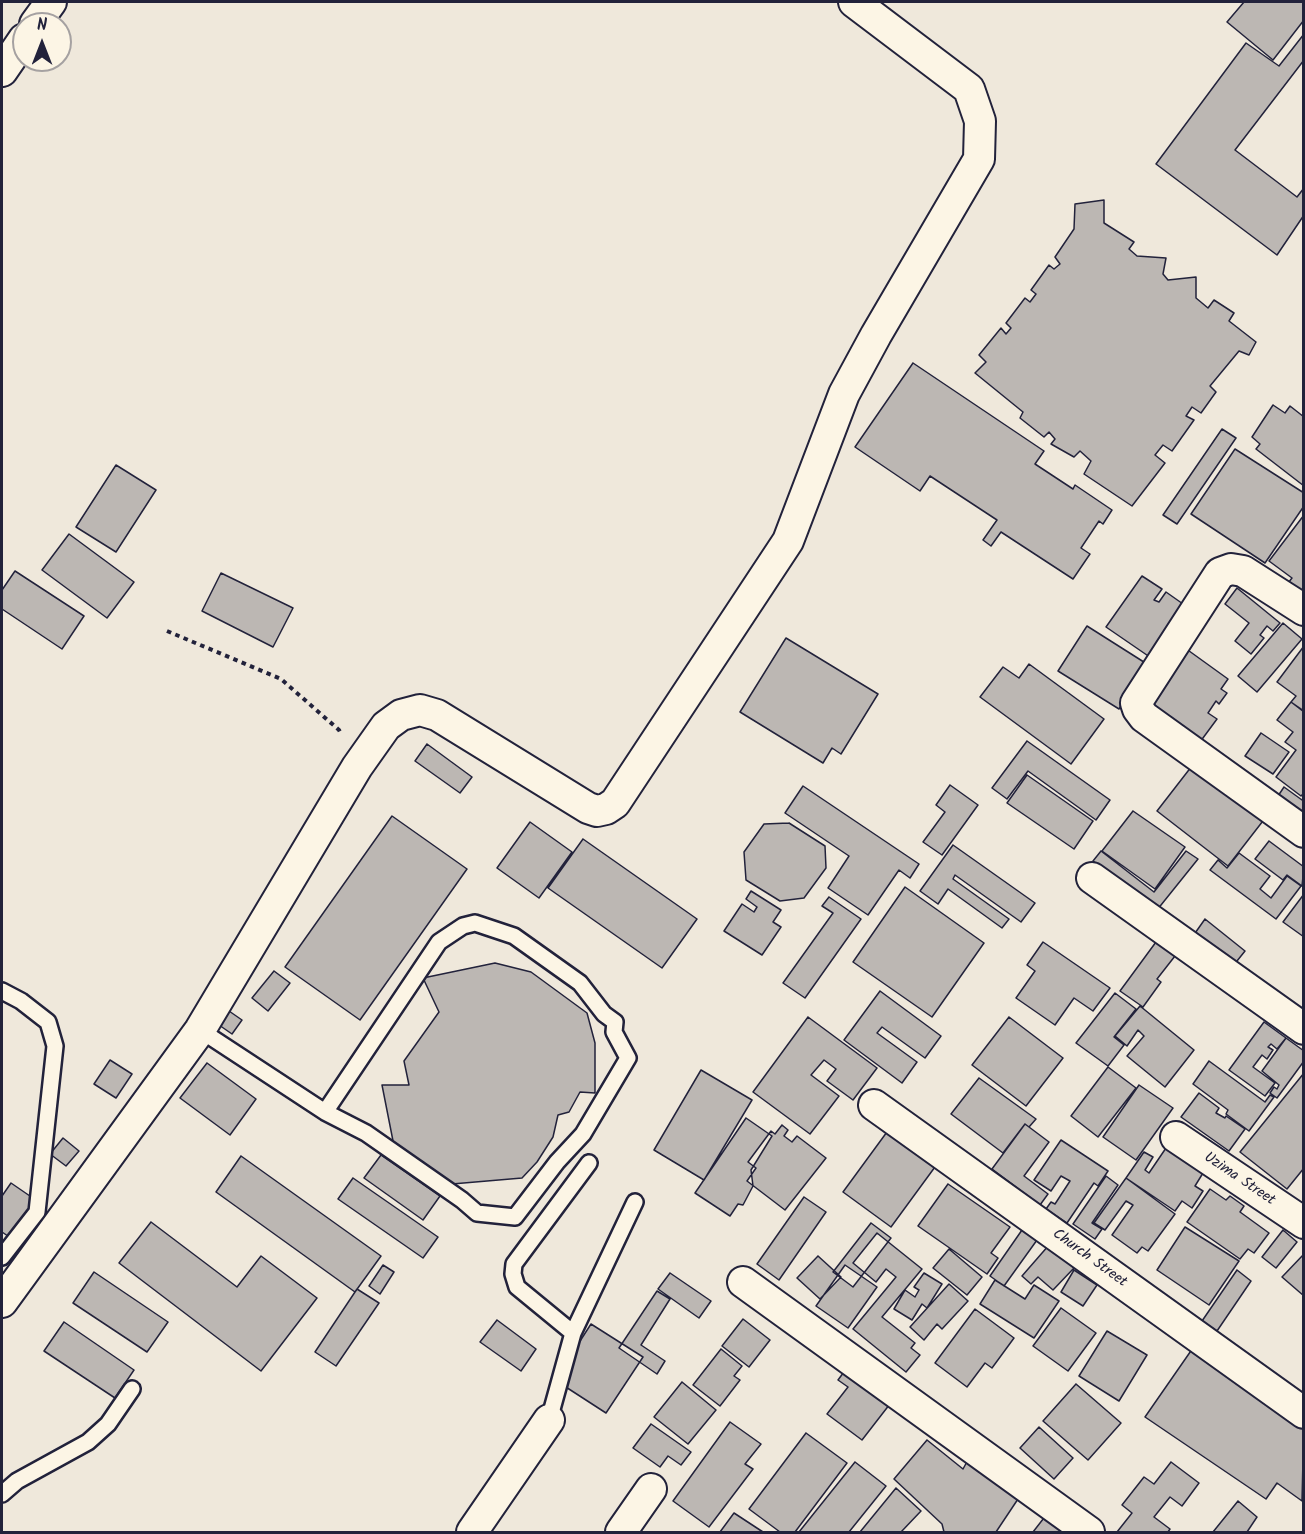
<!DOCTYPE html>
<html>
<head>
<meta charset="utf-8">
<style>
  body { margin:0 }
  #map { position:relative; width:1305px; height:1534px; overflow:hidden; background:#efe8db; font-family:Kalam,sans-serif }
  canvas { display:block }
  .frame { position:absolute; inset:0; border:3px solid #22223b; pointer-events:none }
  .north { position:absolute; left:12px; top:12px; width:60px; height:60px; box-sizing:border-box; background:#fcf5e5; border:2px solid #a5a1a1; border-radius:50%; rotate:0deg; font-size:16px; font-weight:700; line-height:24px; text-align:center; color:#22223b }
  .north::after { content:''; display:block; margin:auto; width:21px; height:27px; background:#22223b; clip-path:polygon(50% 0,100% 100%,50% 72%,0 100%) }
</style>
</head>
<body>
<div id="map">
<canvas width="1305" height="1534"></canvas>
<div class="frame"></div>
<div class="north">N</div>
</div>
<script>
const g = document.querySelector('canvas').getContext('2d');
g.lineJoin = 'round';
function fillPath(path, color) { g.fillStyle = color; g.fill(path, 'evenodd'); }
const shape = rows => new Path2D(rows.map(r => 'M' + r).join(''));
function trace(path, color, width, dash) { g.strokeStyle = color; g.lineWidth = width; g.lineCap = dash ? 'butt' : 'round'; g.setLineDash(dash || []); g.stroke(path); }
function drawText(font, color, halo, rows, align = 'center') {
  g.font = font + ' Kalam,sans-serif'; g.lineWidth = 4.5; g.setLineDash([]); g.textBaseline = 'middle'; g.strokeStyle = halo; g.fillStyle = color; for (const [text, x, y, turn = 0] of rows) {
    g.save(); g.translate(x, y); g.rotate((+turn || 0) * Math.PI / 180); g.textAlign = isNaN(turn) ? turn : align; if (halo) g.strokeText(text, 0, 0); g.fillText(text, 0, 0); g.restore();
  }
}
const building = shape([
  [1244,2,1304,2,1304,20,1273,60,1227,22,1244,2],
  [1304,34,1304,60,1235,150,1297,197,1304,188,1304,215,1277,255,1156,164,1246,43,1279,66,1304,34],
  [1104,200,1104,223,1134,242,1129,249,1137,256,1166,258,1163,274,1168,280,1196,277,1196,298,1208,308,1214,300,1234,313,1229,321,1256,342,1249,355,1239,351,1210,386,1216,392,1201,413,1192,407,1186,416,1194,420,1172,451,1163,445,1155,455,1165,463,1132,506,1084,474,1091,461,1080,451,1074,457,1051,444,1055,439,1049,432,1044,437,1020,418,1023,412,975,373,986,362,979,355,1001,328,1006,334,1011,328,1006,323,1025,298,1030,302,1036,294,1031,290,1049,265,1054,269,1060,264,1055,257,1074,229,1075,204,1104,200],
  [913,363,1044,451,1035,464,1073,489,1075,485,1112,510,1103,524,1099,521,1081,548,1090,554,1073,579,1001,532,991,546,983,540,997,520,930,476,920,491,855,447,913,363],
  [1273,405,1285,413,1290,406,1304,417,1304,486,1256,449,1260,444,1252,437,1273,405],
  [1222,429,1236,438,1177,524,1163,515,1222,429],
  [1235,449,1304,493,1304,506,1265,563,1191,514,1235,449],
  [116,465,156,490,116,552,76,527,116,465],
  [1304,515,1304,600,1285,587,1292,578,1269,561,1304,515],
  [69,534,134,582,107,618,42,570,69,534],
  [15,571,84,616,62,649,2,609,2,590,15,571],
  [221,573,293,608,273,647,202,611,221,573],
  [1142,576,1162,589,1154,600,1159,602,1166,592,1193,611,1157,662,1106,627,1142,576],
  [1237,588,1280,623,1273,631,1267,626,1260,635,1264,638,1251,654,1235,641,1249,623,1225,604,1237,588],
  [1283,623,1302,639,1257,692,1238,676,1283,623],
  [1087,626,1147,664,1119,709,1058,671,1087,626],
  [786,638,878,694,841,754,832,748,823,763,740,712,786,638],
  [1304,646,1304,711,1291,702,1296,696,1277,682,1304,646],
  [1185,648,1228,679,1221,689,1227,693,1219,704,1216,701,1208,713,1217,719,1200,742,1145,703,1185,648],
  [1029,664,1104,719,1071,764,980,697,1003,667,1019,678,1029,664],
  [1291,702,1304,712,1304,793,1301,796,1276,777,1296,750,1285,742,1293,732,1277,720,1291,702],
  [1261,733,1289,752,1273,774,1245,756,1261,733],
  [1027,741,1110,800,1096,820,1028,771,1007,799,992,788,1027,741],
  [427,744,472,777,460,793,415,761,427,744],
  [1195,762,1266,817,1228,866,1157,811,1195,762],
  [1027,775,1093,821,1074,849,1007,803,1027,775],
  [950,785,978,805,942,855,923,842,945,812,936,805,950,785],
  [803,786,919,864,910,878,899,870,868,915,828,888,849,856,785,813,803,786],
  [1284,787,1302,800,1304,797,1304,817,1276,799,1284,787],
  [1133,811,1185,847,1155,889,1102,851,1133,811],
  [392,816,467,869,360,1020,285,967,392,816],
  [530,822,572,852,539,898,497,868,530,822],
  [789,823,825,846,826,868,804,898,780,901,746,880,744,852,764,824,789,823],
  [583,839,697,919,662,968,548,888,583,839],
  [1269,841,1304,867,1302,886,1287,875,1283,880,1255,859,1269,841],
  [953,845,1035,903,1021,922,955,875,953,879,1009,919,1002,928,948,889,938,904,920,891,953,845],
  [1101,851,1154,892,1186,851,1198,859,1157,910,1093,861,1101,851],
  [1239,853,1270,876,1260,889,1271,898,1287,876,1301,886,1276,919,1210,870,1218,860,1227,868,1239,853],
  [905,887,984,943,932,1017,853,962,905,887],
  [751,891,781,910,773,922,781,927,762,955,724,931,742,904,754,912,757,907,746,899,751,891],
  [1304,894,1304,937,1283,922,1304,894],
  [829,897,861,919,805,998,783,983,833,913,822,906,829,897],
  [1205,919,1245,951,1233,966,1193,936,1205,919],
  [1043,942,1110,988,1093,1011,1074,998,1055,1025,1016,998,1035,971,1027,965,1043,942],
  [1156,942,1175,956,1157,979,1161,982,1143,1007,1120,991,1156,942],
  [495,963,531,972,587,1013,595,1043,595,1093,580,1092,569,1112,558,1115,553,1137,537,1162,522,1178,452,1184,414,1157,394,1146,382,1085,409,1085,404,1061,439,1012,423,978,495,963],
  [274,971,290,983,268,1011,252,998,274,971],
  [880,991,941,1036,925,1058,882,1027,877,1033,917,1062,902,1083,844,1040,880,991],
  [1115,993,1136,1009,1114,1037,1124,1045,1108,1066,1076,1043,1115,993],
  [1140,1006,1194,1050,1165,1087,1127,1056,1144,1036,1138,1030,1127,1046,1115,1036,1140,1006],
  [229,1011,242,1020,232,1034,219,1025,229,1011],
  [808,1017,877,1068,853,1100,827,1081,836,1069,824,1060,811,1075,839,1096,810,1134,753,1092,808,1017],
  [1009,1017,1063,1058,1026,1106,972,1065,1009,1017],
  [1264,1022,1286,1038,1277,1049,1271,1044,1268,1047,1273,1050,1267,1059,1262,1055,1253,1067,1275,1083,1265,1096,1229,1070,1264,1022],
  [1286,1038,1304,1051,1304,1061,1277,1098,1270,1093,1274,1087,1277,1089,1279,1085,1262,1071,1286,1038],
  [110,1060,132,1074,116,1098,94,1084,110,1060],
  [1209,1061,1265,1102,1270,1095,1274,1097,1249,1131,1226,1114,1228,1110,1193,1084,1209,1061],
  [207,1063,256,1099,230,1135,180,1098,207,1063],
  [1108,1067,1136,1088,1098,1137,1071,1116,1108,1067],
  [701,1070,752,1100,704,1180,654,1150,701,1070],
  [1304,1073,1304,1168,1287,1189,1240,1152,1304,1073],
  [979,1078,1036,1119,1029,1127,1025,1124,1003,1153,951,1114,979,1078],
  [1139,1085,1173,1108,1136,1160,1103,1137,1139,1085],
  [1199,1093,1219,1108,1216,1113,1225,1118,1226,1116,1245,1129,1229,1151,1181,1117,1199,1093],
  [746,1118,772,1136,751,1170,753,1186,743,1205,738,1204,730,1216,695,1193,746,1118],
  [895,1121,943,1156,891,1227,843,1192,895,1121],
  [1025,1124,1049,1142,1024,1176,1048,1194,1040,1205,992,1169,1025,1124],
  [782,1125,788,1130,784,1136,792,1142,797,1136,826,1158,785,1210,747,1181,756,1168,748,1162,771,1131,775,1134,782,1125],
  [63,1138,79,1151,66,1166,50,1154,63,1138],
  [1061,1140,1108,1171,1098,1186,1094,1183,1067,1223,1046,1209,1051,1202,1055,1204,1070,1181,1061,1176,1051,1191,1034,1180,1061,1140],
  [1166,1148,1203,1173,1195,1186,1203,1191,1192,1208,1182,1201,1175,1211,1126,1178,1144,1152,1153,1157,1145,1170,1149,1173,1166,1148],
  [381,1155,440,1196,423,1220,364,1178,381,1155],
  [241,1156,381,1256,355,1292,216,1192,241,1156],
  [1106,1176,1118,1185,1092,1223,1102,1229,1095,1239,1073,1224,1106,1176],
  [353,1178,438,1237,423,1258,338,1199,353,1178],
  [1126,1178,1175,1214,1148,1251,1142,1247,1137,1253,1112,1235,1133,1205,1126,1201,1105,1230,1094,1223,1126,1178],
  [11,1183,43,1205,18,1243,2,1232,2,1196,11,1183],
  [948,1184,1010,1227,991,1253,998,1258,987,1274,918,1226,948,1184],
  [1210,1189,1226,1200,1230,1196,1244,1206,1240,1212,1269,1233,1254,1253,1248,1249,1240,1259,1187,1222,1210,1189],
  [804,1197,826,1212,779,1280,757,1264,804,1197],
  [151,1222,237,1287,261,1256,317,1298,261,1371,119,1263,151,1222],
  [871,1223,891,1238,853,1287,833,1272,871,1223],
  [1185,1227,1239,1261,1209,1305,1157,1270,1185,1227],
  [1022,1230,1037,1240,1004,1286,990,1276,1022,1230],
  [1283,1230,1297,1242,1276,1268,1262,1257,1283,1230],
  [877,1233,922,1269,882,1317,915,1343,911,1348,920,1355,906,1372,853,1329,896,1277,886,1269,876,1282,853,1263,877,1233],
  [1049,1245,1074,1268,1053,1290,1038,1277,1031,1284,1022,1276,1049,1245],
  [949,1249,982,1277,967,1295,933,1268,949,1249],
  [1304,1254,1304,1296,1282,1277,1304,1254],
  [818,1256,841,1277,820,1299,797,1278,818,1256],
  [383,1265,394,1272,380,1294,369,1286,383,1265],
  [845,1265,877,1287,848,1328,816,1306,845,1265],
  [1074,1270,1097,1285,1083,1306,1061,1292,1074,1270],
  [1237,1270,1251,1281,1217,1331,1202,1321,1237,1270],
  [94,1272,168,1322,147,1352,73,1303,94,1272],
  [670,1273,711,1301,699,1318,658,1289,670,1273],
  [924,1273,942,1284,927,1308,922,1304,912,1320,894,1309,905,1290,915,1297,919,1290,914,1287,924,1273],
  [995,1280,1025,1299,1034,1285,1059,1301,1034,1338,980,1304,995,1280],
  [949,1284,968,1301,942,1329,937,1324,924,1340,910,1327,949,1284],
  [357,1289,379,1303,336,1366,315,1352,357,1289],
  [657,1291,670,1299,641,1345,665,1361,657,1374,619,1348,657,1291],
  [1061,1308,1096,1333,1068,1371,1033,1346,1061,1308],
  [975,1309,1014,1338,992,1368,985,1363,967,1387,935,1363,975,1309],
  [743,1319,770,1340,749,1367,722,1346,743,1319],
  [497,1320,536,1349,521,1371,480,1342,497,1320],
  [64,1322,134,1370,115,1398,44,1351,64,1322],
  [591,1324,643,1357,606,1413,555,1380,591,1324],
  [1107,1331,1147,1355,1119,1401,1079,1376,1107,1331],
  [1195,1345,1304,1418,1302,1501,1277,1483,1266,1499,1145,1417,1195,1345],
  [721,1349,742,1366,734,1376,740,1380,720,1406,693,1385,721,1349],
  [855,1357,900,1391,862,1440,827,1414,848,1387,838,1380,855,1357],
  [682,1382,716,1410,688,1444,654,1417,682,1382],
  [1076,1384,1121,1423,1088,1460,1043,1421,1076,1384],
  [730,1422,761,1444,745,1464,753,1469,709,1527,673,1501,730,1422],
  [651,1424,691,1452,681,1465,668,1456,660,1467,633,1448,651,1424],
  [1039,1427,1073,1458,1054,1479,1020,1448,1039,1427],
  [806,1433,847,1463,795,1532,780,1532,749,1509,806,1433],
  [927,1440,963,1469,969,1458,1020,1496,996,1532,944,1532,942,1524,894,1479,927,1440],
  [855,1462,886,1486,849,1532,799,1532,855,1462],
  [1171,1462,1199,1483,1182,1506,1170,1497,1154,1517,1170,1529,1168,1532,1117,1532,1132,1513,1122,1505,1144,1477,1154,1484,1171,1462],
  [896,1488,921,1511,901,1532,860,1532,896,1488],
  [1238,1501,1257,1517,1247,1532,1213,1532,1238,1501],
  [734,1513,763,1532,720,1532,734,1513],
  [1047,1514,1076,1532,1033,1532,1047,1514]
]);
fillPath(building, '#bcb7b3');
trace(building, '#22223b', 1.5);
const lane = shape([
  [2,991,21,1001,48,1022,55,1046,37,1212,2,1257],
  [200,1030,325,1112,439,942,463,926,475,923,514,936,580,983,604,1014,615,1022,614,1032,628,1058,583,1134,557,1162,515,1217,477,1213,462,1200,366,1133,325,1112],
  [573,1333,517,1287,513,1274,514,1264,589,1163],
  [549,1420,573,1333,635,1202],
  [2,1494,17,1481,88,1442,108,1424,132,1389]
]);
const street = shape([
  [35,24,51,2],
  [2,71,24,39],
  [1304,610,1243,571,1231,569,1220,573,1136,703,1138,709,1144,717,1304,832],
  [1092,878,1304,1029],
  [874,1105,1304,1413],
  [1176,1137,1304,1223],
  [743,1282,1089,1532],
  [2,1302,200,1030,357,767,386,726,401,715,420,710,437,715,588,808,597,811,606,809,615,803,788,541,844,394,876,335,979,159,980,121,969,89,854,2],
  [472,1532,549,1420],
  [621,1532,651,1489]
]);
trace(lane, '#22223b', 20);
trace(street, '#22223b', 34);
trace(shape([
  [167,631,281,679,339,730,341,734]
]), '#22223b', 4, [4.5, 4.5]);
trace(lane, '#fcf5e5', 15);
trace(street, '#fcf5e5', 30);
drawText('15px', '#22223b', '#fcf5e5', [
  ["Uzima Street",1239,1180,34],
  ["Church Street",1089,1259,36]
]);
</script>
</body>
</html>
